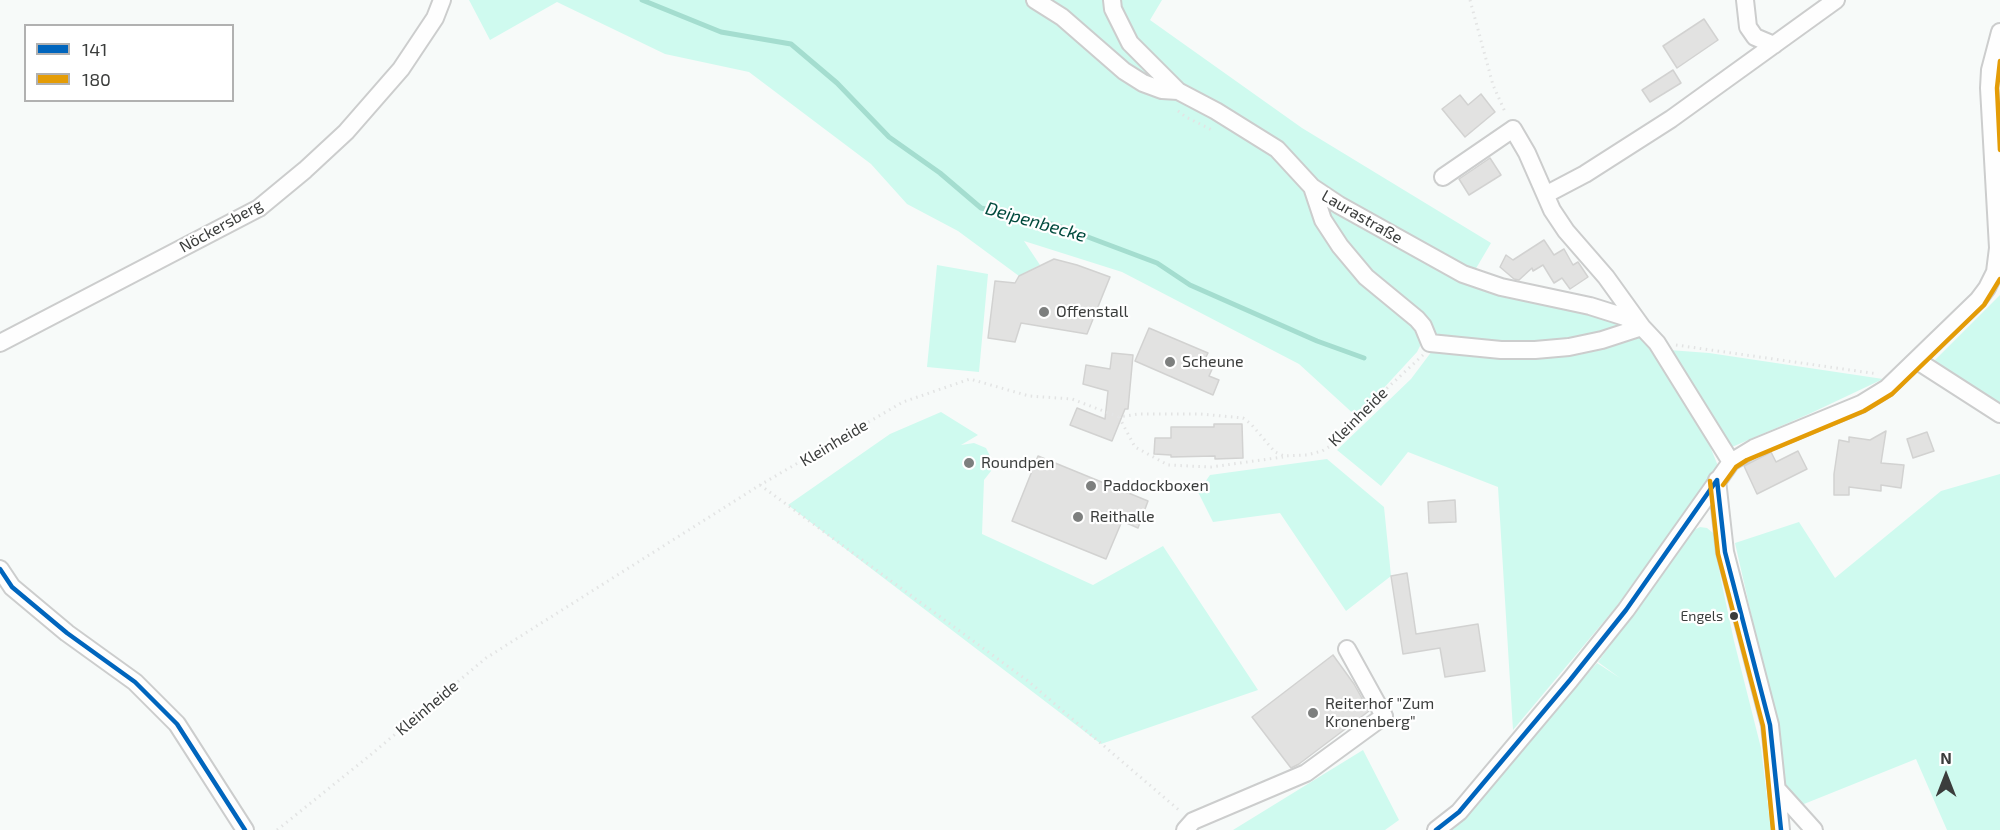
<!DOCTYPE html>
<html>
<head>
<meta charset="utf-8">
<style>
  body { margin:0 }
  #map { position:relative; width:2000px; height:830px; overflow:hidden; background:#f7faf9; font-family:"Exo 2",sans-serif }
  canvas { display:block }
  .legend { position:absolute; left:24px; top:24px; width:210px; height:78px; box-sizing:border-box; background:#fff; border:2px solid #b1b1b1; margin:0; padding:8px 10px; list-style:none; font-size:18px; color:#3b3d3c }
  .legend li { display:flex; align-items:center; gap:12px; height:30px }
  .legend b { width:30px; border:2px solid #b1b1b1 }
  .north { position:absolute; left:1916px; top:746px; width:60px; height:60px; -webkit-text-stroke:4px #fff; paint-order:stroke; rotate:0deg; font-size:16px; font-weight:700; line-height:24px; text-align:center; color:#3b3d3c }
  .north::after { content:''; display:block; margin:auto; width:21px; height:27px; background:#3b3d3c; clip-path:polygon(50% 0,100% 100%,50% 72%,0 100%) }
</style>
</head>
<body>
<div id="map">
<canvas width="2000" height="830"></canvas>
<ul class="legend">
<li><b style="height:8px;background:#0065bd"></b>141</li>
<li><b style="height:8px;background:#e49c06"></b>180</li>
</ul>
<div class="north">N</div>
</div>
<script>
const g = document.querySelector('canvas').getContext('2d');
g.lineJoin = 'round';
function fillPath(path, color) { g.fillStyle = color; g.fill(path, 'evenodd'); }
const shape = rows => new Path2D(rows.map(r => 'M' + r).join(''));
function trace(path, color, width, dash) { g.strokeStyle = color; g.lineWidth = width; g.lineCap = dash ? 'butt' : 'round'; g.setLineDash(dash || []); g.stroke(path); }
function drawText(font, color, halo, rows, align = 'center') {
  g.font = font + ' "Exo 2",sans-serif'; g.lineWidth = 4.5; g.setLineDash([]); g.textBaseline = 'middle'; g.strokeStyle = halo; g.fillStyle = color; for (const [text, x, y, turn = 0] of rows) {
    g.save(); g.translate(x, y); g.rotate((+turn || 0) * Math.PI / 180); g.textAlign = isNaN(turn) ? turn : align; if (halo) g.strokeText(text, 0, 0); g.fillText(text, 0, 0); g.restore();
  }
}
fillPath(shape([
  [469,0,1162,0,1150,20,1302,128,1491,243,1468,282,1629,325,1573,341,1505,341,1440,338,1423,340,1417,352,1357,417,1299,364,1122,272,1024,241,1040,265,1019,276,958,231,907,204,871,164,749,72,665,54,557,2,490,40],
  [937,265,988,274,979,372,927,367],
  [2000,295,2000,409,1939,370,1934,361],
  [1638,333,1677,387,1703,429,1718,466,1616,607,1513,730,1498,487,1408,452,1381,486,1337,450,1411,379,1435,347,1505,352],
  [1669,350,1709,353,1883,379,1809,414,1732,447],
  [941,412,978,435,961,445,974,443,986,448,992,460,991,471,984,480,982,534,1093,585,1163,546,1258,690,1101,744,788,505,890,434],
  [1327,459,1384,507,1391,576,1346,611,1280,513,1213,522,1198,492,1210,475],
  [2000,474,2000,830,1947,830,1916,759,1799,806,1786,792,1780,741,1735,543,1799,522,1835,578,1941,491],
  [1700,527,1707,528,1713,533,1721,580,1734,641,1761,748,1771,830,1446,830,1503,771,1597,663,1620,678,1598,662,1692,531],
  [1363,750,1399,820,1385,830,1233,830]
]), '#cffaef');
trace(shape([
  [642,0,721,32,791,44,837,83,889,137,940,173,981,208,1056,225,1157,263,1190,285,1317,341,1364,358]
]), '#a4ddcf', 5);
const building = shape([
  [1704,19,1718,40,1677,68,1663,46,1704,19],
  [1673,70,1681,83,1650,102,1642,90,1673,70],
  [1481,94,1495,112,1465,137,1442,109,1460,95,1468,105,1481,94],
  [1490,158,1501,175,1469,195,1459,179,1490,158],
  [1544,240,1554,255,1564,249,1573,265,1578,262,1588,277,1570,289,1562,278,1554,283,1543,265,1533,271,1532,268,1519,280,1514,279,1500,267,1506,255,1513,260,1544,240],
  [1054,259,1077,265,1110,277,1087,334,1021,323,1015,342,988,338,995,281,1015,283,1019,276,1054,259],
  [1149,328,1208,353,1203,363,1213,367,1209,376,1219,380,1213,395,1135,361,1149,328],
  [1112,353,1133,355,1128,409,1125,409,1112,441,1070,425,1077,408,1105,419,1108,391,1083,384,1086,365,1110,369,1112,353],
  [1214,424,1242,424,1243,458,1215,459,1215,456,1171,457,1171,455,1154,454,1155,438,1171,438,1171,427,1214,427,1214,424],
  [1886,431,1881,463,1904,465,1901,488,1881,485,1881,491,1849,487,1849,495,1834,495,1834,474,1839,440,1849,442,1849,437,1870,440,1886,431],
  [1927,432,1934,451,1913,458,1907,439,1927,432],
  [1798,451,1807,469,1757,494,1744,466,1771,452,1776,462,1798,451],
  [1038,456,1148,501,1138,528,1122,521,1106,559,1012,521,1038,456],
  [1455,500,1456,522,1429,523,1428,502,1455,500],
  [1407,573,1416,634,1478,624,1485,671,1445,677,1440,648,1403,654,1391,576,1407,573],
  [1333,655,1354,684,1369,711,1299,764,1291,768,1252,717,1333,655]
]);
fillPath(building, '#e2e2e1');
trace(building, '#d2d2d1', 1.5);
const minor = shape([
  [1035,0,1062,17,1124,71,1143,83,1162,90,1178,91],
  [1112,0,1113,9,1130,43,1178,91,1216,111,1277,149,1312,187,1339,205,1463,274,1501,287,1590,306,1625,317,1642,327,1657,343,1731,462],
  [1745,0,1748,27,1755,37,1774,45],
  [1312,187,1323,220,1340,246,1366,277,1417,319,1423,326,1430,343,1501,350,1535,350,1569,347,1602,340,1642,327,1606,277,1566,231,1552,210,1527,153,1513,129,1443,177],
  [1547,194,1585,174,1671,119,1836,0],
  [0,343,259,208,305,170,346,132,401,69,435,18,442,0],
  [1916,360,2000,414],
  [1717,480,1725,552,1770,725,1781,830],
  [0,569,12,587,67,633,135,682,177,724,245,830],
  [1777,789,1814,830],
  [1185,830,1193,821,1306,773,1384,716,1347,649],
  [1436,830,1459,812,1570,680,1626,610,1731,462,1754,448,1861,404,1887,388,1978,300,1987,288,1995,272,1998,248,1989,88,1990,70,2000,32]
]);
trace(minor, '#cccdcd', 20);
trace(shape([
  [1470,0,1493,85,1506,114],
  [1178,111,1186,117,1214,131],
  [1676,345,1878,374],
  [1119,417,1135,447,1168,465,1211,467,1283,457],
  [760,485,1028,681,1180,811],
  [277,830,368,757,486,658,760,485,903,402,970,379,1029,396,1072,399,1119,417,1138,414,1201,414,1243,418,1251,424,1275,452,1284,456,1307,455,1322,451,1337,442,1384,391,1423,355]
]), '#e3e4e4', 3, [1.5, 4.5]);
trace(minor, '#fefefe', 16);
trace(shape([
  [1717,480,1725,552,1770,725,1781,830],
  [0,569,12,587,67,633,135,682,177,724,245,830],
  [1436,830,1459,812,1570,680,1626,610,1717,480]
]), '#0065bd', 4.5);
trace(shape([
  [2000,61,1997,88,2000,150],
  [1710,481,1718,554,1763,726,1773,830],
  [1723,485,1736,467,1747,460,1864,411,1892,394,1984,305,2000,279]
]), '#e49c06', 4.5);
for (const [x, y, r, color] of [
  [1044,312,6,"#7d7f7e"],
  [1170,362,6,"#7d7f7e"],
  [969,463,6,"#7d7f7e"],
  [1091,486,6,"#7d7f7e"],
  [1078,517,6,"#7d7f7e"],
  [1734,616,5,"#3b3d3c"],
  [1313,713,6,"#7d7f7e"]
]) { const dot = new Path2D(); dot.arc(x, y, r, 0, 2 * Math.PI); g.fillStyle = color; g.fill(dot); trace(dot, '#fff', 2); }
drawText('14px', '#3b3d3c', '#fff', [
  ["Engels",1723,616]
], 'right');
drawText('16px', '#3b3d3c', '#fff', [
  ["Laurastraße",1362,217,30],
  ["Nöckersberg",221,226,-29],
  ["Kleinheide",1358,417,-45],
  ["Kleinheide",834,443,-31],
  ["Kleinheide",427,708,-40]
]);
drawText('16px', '#3b3d3c', '#fff', [
  ["Offenstall",1056,312],
  ["Scheune",1182,362],
  ["Roundpen",981,463],
  ["Paddockboxen",1103,486],
  ["Reithalle",1090,517],
  ["Reiterhof \"Zum",1325,704],
  ["Kronenberg\"",1325,722]
], 'left');
drawText('italic 18px', '#004a3d', '#fff', [
  ["Deipenbecke",1036,222,16]
]);
</script>
</body>
</html>
